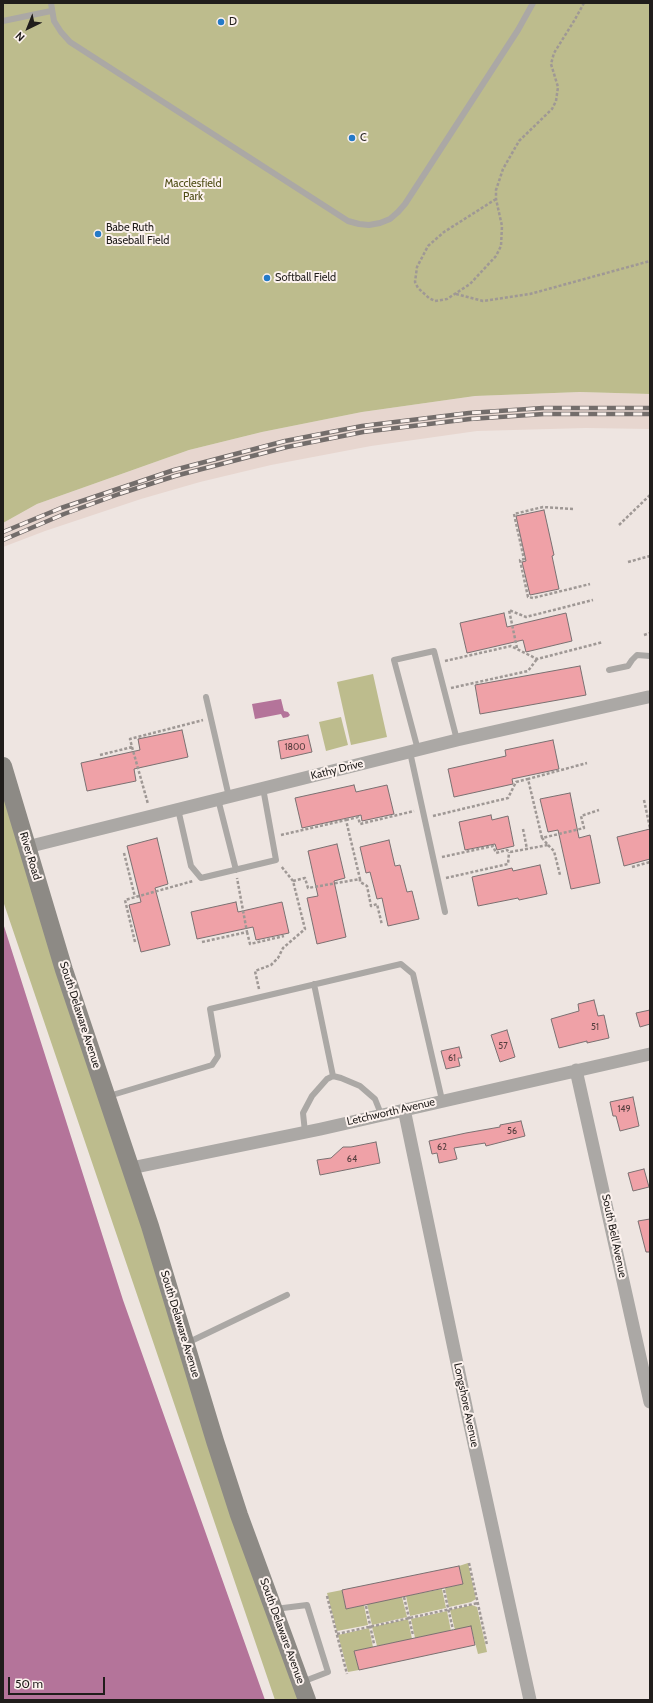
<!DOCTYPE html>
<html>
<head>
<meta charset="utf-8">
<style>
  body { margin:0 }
  #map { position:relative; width:653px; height:1703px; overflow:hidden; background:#eee5e1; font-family:Cabin,sans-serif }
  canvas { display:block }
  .frame { position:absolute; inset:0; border:4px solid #201d1b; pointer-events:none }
  .north { position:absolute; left:8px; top:8px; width:40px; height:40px; -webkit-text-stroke:3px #fcf2ee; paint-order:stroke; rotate:223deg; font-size:11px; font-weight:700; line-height:16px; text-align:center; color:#201d1b }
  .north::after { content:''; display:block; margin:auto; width:14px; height:18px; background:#201d1b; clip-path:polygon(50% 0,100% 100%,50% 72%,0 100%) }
  .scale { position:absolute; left:8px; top:1677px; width:97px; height:18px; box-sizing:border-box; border:2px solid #201d1b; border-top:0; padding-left:5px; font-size:12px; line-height:14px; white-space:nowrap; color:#201d1b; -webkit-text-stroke:3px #fcf2ee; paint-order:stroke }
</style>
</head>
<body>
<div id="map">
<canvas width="653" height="1703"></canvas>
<div class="frame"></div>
<div class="north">N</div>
<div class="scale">50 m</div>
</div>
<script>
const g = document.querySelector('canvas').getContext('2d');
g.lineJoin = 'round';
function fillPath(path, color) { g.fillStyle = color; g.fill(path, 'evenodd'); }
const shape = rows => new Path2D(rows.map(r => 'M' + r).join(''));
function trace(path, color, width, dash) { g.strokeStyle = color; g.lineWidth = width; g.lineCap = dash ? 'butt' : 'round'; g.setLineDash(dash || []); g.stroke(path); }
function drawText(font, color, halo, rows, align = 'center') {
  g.font = font + ' Cabin,sans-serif'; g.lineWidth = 4; g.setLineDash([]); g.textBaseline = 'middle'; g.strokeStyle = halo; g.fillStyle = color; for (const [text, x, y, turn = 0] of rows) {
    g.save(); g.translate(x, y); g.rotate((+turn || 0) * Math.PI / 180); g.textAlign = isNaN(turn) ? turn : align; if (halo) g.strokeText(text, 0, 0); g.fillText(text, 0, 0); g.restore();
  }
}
fillPath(shape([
  [580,392,650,394,650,429,586,428,477,431,371,446,271,465,200,482,141,499,45,531,3,547,3,523,37,504,189,450,262,432,362,412,475,396]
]), '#e7d6cf');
fillPath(shape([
  [3,3,650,3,650,394,580,392,475,396,362,412,262,432,189,450,37,504,3,523],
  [373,674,387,737,351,745,337,682],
  [341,717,348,745,326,751,319,722],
  [3,766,307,1700,275,1700,3,901],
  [468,1563,476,1599,471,1602,449,1607,445,1588,463,1584,459,1566],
  [442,1589,446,1608,410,1616,406,1596],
  [342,1590,346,1609,364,1605,368,1625,337,1631,327,1593],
  [402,1597,407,1617,372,1625,367,1604],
  [472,1605,477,1607,487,1652,478,1654,471,1627,455,1630,450,1610],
  [447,1611,451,1631,415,1638,411,1619],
  [408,1619,412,1639,377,1646,372,1627],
  [369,1628,373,1647,354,1651,359,1670,348,1672,338,1635]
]), '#bdbc8d');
fillPath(shape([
  [281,699,284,711,288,712,290,715,288,717,283,718,281,714,255,719,252,704],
  [3,923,123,1300,265,1700,3,1700]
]), '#b4749a');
const building = shape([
  [544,510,554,555,552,556,559,589,530,595,522,562,526,561,516,516,544,510],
  [504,613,507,627,566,613,572,641,526,652,523,640,467,653,460,623,504,613],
  [580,666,586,695,480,714,475,685,580,666],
  [182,730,188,757,134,769,136,781,87,791,81,763,140,750,138,739,182,730],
  [308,735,312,752,281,759,278,741,308,735],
  [553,740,559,769,512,779,513,784,454,797,448,769,506,756,505,750,553,740],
  [354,785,356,792,387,785,394,814,362,821,361,815,302,828,295,798,354,785],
  [570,793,579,838,590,835,600,883,571,889,558,830,548,832,540,799,570,793],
  [491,815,492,820,508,816,514,846,497,850,495,844,465,850,459,822,491,815],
  [650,829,650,859,624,866,617,837,650,829],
  [157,838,168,884,155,888,170,945,141,952,129,905,141,902,127,846,157,838],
  [389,840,395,866,400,865,407,892,412,891,419,919,388,926,382,898,377,899,370,872,366,873,360,847,389,840],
  [337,844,345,878,334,881,346,937,317,944,307,898,318,896,308,851,337,844],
  [540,865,547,894,519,900,518,898,478,906,472,877,512,868,513,871,540,865],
  [236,902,238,912,282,902,289,933,256,940,253,927,197,939,191,912,236,902],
  [594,1000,598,1016,604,1015,609,1038,587,1043,587,1041,559,1048,551,1019,579,1011,578,1004,594,1000],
  [650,1010,650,1024,640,1027,636,1013,650,1010],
  [507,1030,515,1057,500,1062,491,1035,507,1030],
  [459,1047,462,1058,458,1058,460,1066,446,1069,441,1051,459,1047],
  [633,1097,639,1126,620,1131,616,1116,613,1116,610,1102,633,1097],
  [521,1121,525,1136,486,1146,485,1143,454,1148,457,1159,439,1163,437,1153,432,1154,429,1141,466,1133,500,1127,500,1125,521,1121],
  [376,1142,380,1163,320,1175,317,1160,331,1158,343,1147,351,1147,376,1142],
  [644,1169,649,1187,633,1191,628,1173,644,1169],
  [650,1219,650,1252,646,1252,638,1221,650,1219],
  [459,1566,463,1584,346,1609,342,1590,459,1566],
  [471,1626,475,1645,359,1670,354,1651,471,1626]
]);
fillPath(building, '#efa1a7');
trace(building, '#7a7071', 1);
trace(shape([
  [496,199,444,232,428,246,417,267,415,282,418,288,429,298,435,301,447,299,470,284,496,256,501,246,502,226,496,199,496,190,503,169,519,141,552,109,556,101,558,87,551,64,554,53,574,21,584,3],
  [456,294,483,301,530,294,650,261],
  [573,509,543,507,514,514,524,559,520,560,528,597,533,598,590,584],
  [619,525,650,495],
  [628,562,650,556],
  [644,635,650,633],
  [517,648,509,610,526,617,593,600],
  [445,661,511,646,537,659,603,642],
  [451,688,528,671,537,659],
  [132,747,148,804],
  [100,755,132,747,130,739,203,720],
  [644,800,650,828],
  [433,816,508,798,516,782,528,779],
  [346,820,358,817,360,824,414,811],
  [523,829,527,849],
  [281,835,346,820,360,879],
  [542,838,528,779,587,763],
  [548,845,554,851,560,875],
  [124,853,135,897],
  [442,857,493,846,496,853,507,850,510,852,548,845,542,838,584,828,581,816,599,810],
  [632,867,650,862],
  [446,878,508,864,509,852],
  [293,881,305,878,308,888,360,879,360,882,367,886,371,906,377,904,382,925],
  [247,932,250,944,284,936],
  [135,942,125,900,193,881],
  [202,942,247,932,237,878],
  [259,989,255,971,271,965,278,958,283,948,305,929,293,881,281,866],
  [469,1563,487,1645],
  [444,1590,453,1630],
  [327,1596,347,1674],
  [404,1597,413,1635],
  [366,1606,374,1644],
  [337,1634,478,1603]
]), '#9f9895', 2.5, [3, 2]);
trace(shape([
  [51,3,54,21,61,32,70,42,348,221,359,224,369,225,380,223,390,219,398,212,405,204,518,30,533,3],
  [3,21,51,11],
  [609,670,628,666,632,660,637,655,650,656],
  [206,697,229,797],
  [418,750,394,660,434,651,457,740],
  [410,752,445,912],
  [218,799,236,870],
  [178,809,191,866,201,878,276,860,263,788],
  [314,984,333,1076],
  [109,1096,212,1065,218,1056,210,1009,401,964,413,974,442,1100],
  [305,1132,303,1113,312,1096,327,1079,333,1076,341,1078,360,1086,375,1099,381,1114],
  [187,1343,287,1295],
  [275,1609,307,1605,328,1672,302,1682]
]), '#aba8a5', 6);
trace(shape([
  [27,847,457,740,648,697],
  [576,1070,650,1402],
  [404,1109,468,1416,530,1700],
  [131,1168,321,1129,650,1054]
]), '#aba8a5', 13);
trace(shape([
  [3,766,64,970,150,1226,215,1441,239,1515,307,1700]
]), '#8d8a85', 18);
const rail = shape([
  [3,532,61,508,174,470,285,441,362,426,469,413,543,408,650,408],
  [3,540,64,514,119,494,175,476,287,447,363,432,470,419,544,414,650,414]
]);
trace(rail, '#736d6b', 4.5);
trace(rail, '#fcf2ee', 3, [9]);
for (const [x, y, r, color] of [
  [221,22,4,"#247ac8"],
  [352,138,4,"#247ac8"],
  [98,234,4,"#247ac8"],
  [267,278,4,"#247ac8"]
]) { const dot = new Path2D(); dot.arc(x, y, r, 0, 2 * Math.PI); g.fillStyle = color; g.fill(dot); trace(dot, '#fcf2ee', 1.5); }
drawText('9px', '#543e3e', null, [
  ["1800",295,747],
  ["51",595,1027],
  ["57",503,1046],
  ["61",452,1058],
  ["149",624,1109],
  ["56",512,1131],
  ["62",442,1147],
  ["64",352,1159]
]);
drawText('11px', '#201d1b', '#fcf2ee', [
  ["D",229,22],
  ["C",360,138],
  ["Babe Ruth",106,228],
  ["Baseball Field",106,241],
  ["Softball Field",275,278]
], 'left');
drawText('11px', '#4f4d16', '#fcf2ee', [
  ["Macclesfield",193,184],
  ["Park",193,197]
]);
drawText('11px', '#201d1b', '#fcf2ee', [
  ["Kathy Drive",337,770,-14],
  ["River Road",30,856,73],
  ["South Delaware Avenue",80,1015,72],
  ["Letchworth Avenue",391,1112,-13],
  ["South Bell Avenue",614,1236,78],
  ["South Delaware Avenue",180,1324,73],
  ["Longshore Avenue",466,1405,78],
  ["South Delaware Avenue",282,1631,70]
]);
</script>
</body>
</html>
